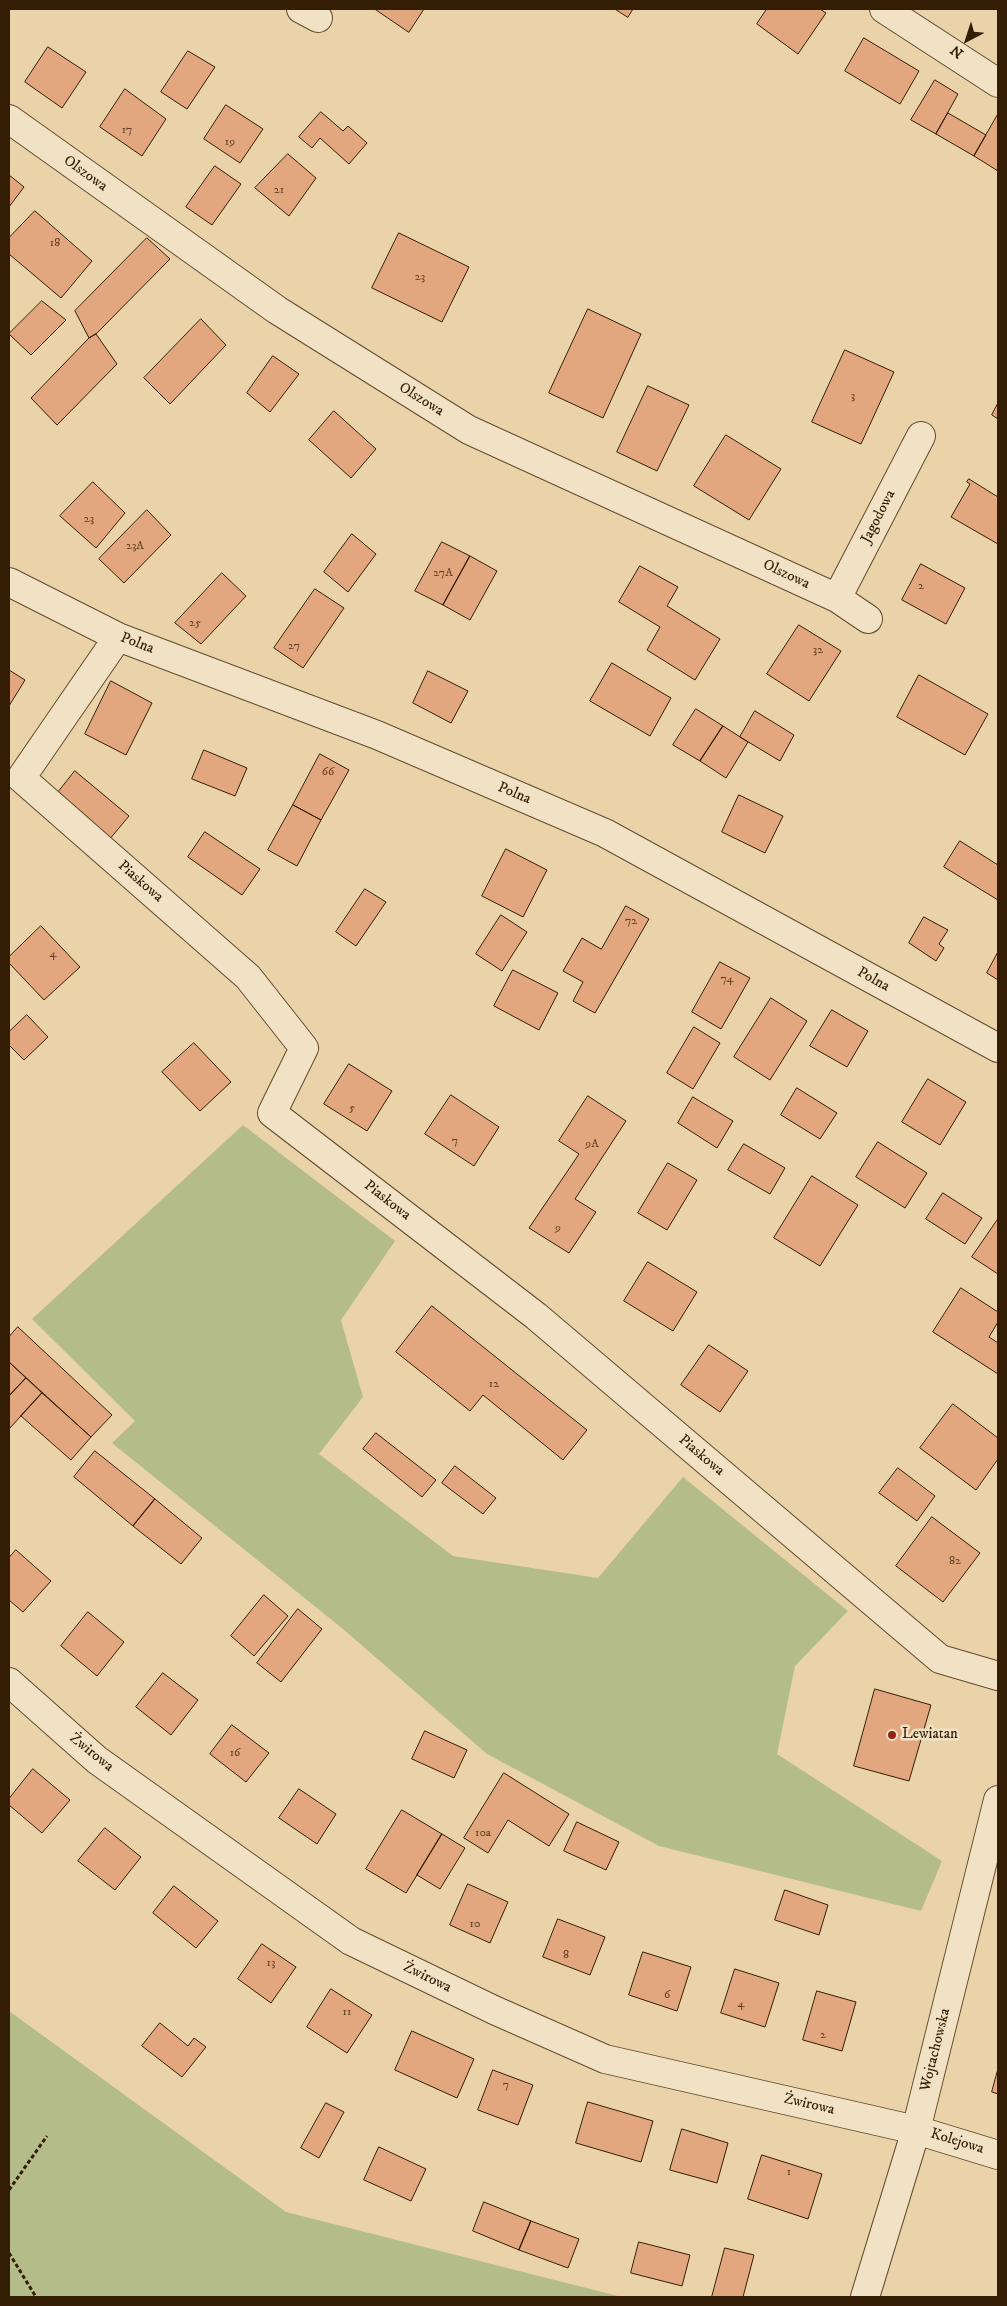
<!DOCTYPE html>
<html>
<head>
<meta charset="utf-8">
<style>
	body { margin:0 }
	#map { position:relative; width:1007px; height:2306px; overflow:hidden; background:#ead3a8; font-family:"IM FELL DW Pica",serif }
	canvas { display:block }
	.frame { position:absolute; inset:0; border:10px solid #341d05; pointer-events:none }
	.north { position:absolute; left:942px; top:15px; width:50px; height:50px; -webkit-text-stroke:4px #f1e2c6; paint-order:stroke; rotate:220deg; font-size:14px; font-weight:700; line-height:20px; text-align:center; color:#341d05 }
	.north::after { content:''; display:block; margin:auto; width:18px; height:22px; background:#341d05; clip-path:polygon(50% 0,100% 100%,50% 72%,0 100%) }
</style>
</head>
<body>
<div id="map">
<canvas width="1007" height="2306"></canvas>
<div class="frame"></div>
<div class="north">N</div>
</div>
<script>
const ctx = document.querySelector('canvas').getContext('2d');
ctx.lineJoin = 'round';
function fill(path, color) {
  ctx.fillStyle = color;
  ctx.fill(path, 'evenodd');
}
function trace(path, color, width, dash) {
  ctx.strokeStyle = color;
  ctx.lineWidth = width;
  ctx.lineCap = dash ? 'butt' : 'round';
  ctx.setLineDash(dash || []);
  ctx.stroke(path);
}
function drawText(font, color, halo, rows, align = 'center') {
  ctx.font = font + ' "IM FELL DW Pica",serif';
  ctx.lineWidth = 5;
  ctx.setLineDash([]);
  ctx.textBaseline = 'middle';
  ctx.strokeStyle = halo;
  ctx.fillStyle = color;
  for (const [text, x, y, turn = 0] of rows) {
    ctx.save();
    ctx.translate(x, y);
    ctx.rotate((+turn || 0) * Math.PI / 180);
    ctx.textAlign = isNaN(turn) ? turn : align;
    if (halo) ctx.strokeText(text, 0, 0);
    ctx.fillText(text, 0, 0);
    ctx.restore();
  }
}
fill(new Path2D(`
	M 243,1125 L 395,1241 L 341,1320 L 363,1397 L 319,1454 L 453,1556 L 598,1578 L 683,1477 L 848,1611 L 795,1666 L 777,1754 L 942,1861 L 921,1911 L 659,1846 L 487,1754 L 343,1629 L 112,1443 L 135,1421 L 32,1319 Z
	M 9,2011 L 286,2212 L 622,2297 L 9,2297 Z`), '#b4bd8a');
const building = new Path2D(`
	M 375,9 L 424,9 L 409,32 Z
	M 615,9 L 633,9 L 628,17 Z
	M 767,9 L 820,9 L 826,13 L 798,54 L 757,24 Z
	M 864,38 L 919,71 L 900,104 L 845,71 Z
	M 48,47 L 86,72 L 62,108 L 25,82 Z
	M 188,51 L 215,67 L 187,109 L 161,92 Z
	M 935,80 L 958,94 L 936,134 L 911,120 Z
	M 125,89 L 166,119 L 142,156 L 100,127 Z
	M 226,105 L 263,129 L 240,163 L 204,139 Z
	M 321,112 L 343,131 L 348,126 L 367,143 L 349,164 L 320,138 L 312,148 L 299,137 Z
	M 948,113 L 986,135 L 974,156 L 936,134 Z
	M 998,114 L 998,171 L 974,156 Z
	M 288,154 L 316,178 L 289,216 L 255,188 Z
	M 215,166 L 241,184 L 212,225 L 186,207 Z
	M 9,175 L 24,187 L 9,207 Z
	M 35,211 L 92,261 L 61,298 L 9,254 L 9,238 Z
	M 399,233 L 469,267 L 442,322 L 372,288 Z
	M 147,238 L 170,259 L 96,334 L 89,338 L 75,311 Z
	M 42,301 L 66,320 L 31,355 L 9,334 Z
	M 588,309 L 641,334 L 603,418 L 549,393 Z
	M 201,319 L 226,345 L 170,404 L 144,378 Z
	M 96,334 L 117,364 L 57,425 L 31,398 L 89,338 Z
	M 845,350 L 894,372 L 861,444 L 812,422 Z
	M 273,356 L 299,374 L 270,412 L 247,393 Z
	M 648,386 L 689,405 L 657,471 L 617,452 Z
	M 998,403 L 998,419 L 992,415 Z
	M 334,411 L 376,449 L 351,478 L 309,440 Z
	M 726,435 L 781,469 L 749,520 L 694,486 Z
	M 969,479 L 998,497 L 998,544 L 951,517 L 970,484 L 967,482 Z
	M 93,482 L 125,513 L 96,548 L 60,516 Z
	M 147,510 L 171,535 L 124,583 L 99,559 Z
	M 352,534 L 376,554 L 348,592 L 324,572 Z
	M 442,542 L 470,556 L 443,605 L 415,591 Z
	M 470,556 L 497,571 L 470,620 L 443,605 Z
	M 921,564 L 965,588 L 946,624 L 902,600 Z
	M 640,566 L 678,587 L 667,606 L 720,639 L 695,680 L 647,650 L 660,627 L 619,602 Z
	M 222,573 L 246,596 L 201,644 L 175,623 Z
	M 315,589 L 344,608 L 303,668 L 274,648 Z
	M 799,625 L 841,651 L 809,701 L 767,674 Z
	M 612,663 L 671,698 L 650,736 L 590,701 Z
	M 9,670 L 25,680 L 9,706 Z
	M 428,671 L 468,691 L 451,723 L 413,703 Z
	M 919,675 L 988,714 L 965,755 L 897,717 Z
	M 111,681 L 152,703 L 126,755 L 85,734 Z
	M 696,709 L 723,726 L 700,761 L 673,745 Z
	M 755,711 L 794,735 L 780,761 L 740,737 Z
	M 723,726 L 748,742 L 726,778 L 700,761 Z
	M 204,750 L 247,768 L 235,796 L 192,779 Z
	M 320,754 L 349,770 L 321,820 L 293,805 Z
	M 75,771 L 129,816 L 109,840 L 56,795 Z
	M 739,795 L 783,816 L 765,853 L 722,832 Z
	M 293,805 L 321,820 L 297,866 L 268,850 Z
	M 205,832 L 260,869 L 242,895 L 188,857 Z
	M 960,841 L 998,865 L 998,900 L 944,867 Z
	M 506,849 L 547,870 L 523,917 L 482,896 Z
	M 365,889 L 386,902 L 356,946 L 336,932 Z
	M 626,906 L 649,919 L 595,1013 L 573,1001 L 583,982 L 563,971 L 582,938 L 601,949 Z
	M 501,915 L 527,932 L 502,971 L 476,954 Z
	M 924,917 L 948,930 L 939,944 L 944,948 L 936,961 L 909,943 Z
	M 41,926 L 80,967 L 44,1000 L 9,963 L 9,957 Z
	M 998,952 L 998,980 L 987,973 Z
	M 720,962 L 750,978 L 721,1029 L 692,1012 Z
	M 513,970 L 558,993 L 539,1030 L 494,1006 Z
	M 771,998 L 807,1021 L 770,1080 L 734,1057 Z
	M 832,1010 L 868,1031 L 847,1067 L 810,1046 Z
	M 27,1015 L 48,1037 L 24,1060 L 9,1045 L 9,1032 Z
	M 694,1027 L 720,1043 L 693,1089 L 667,1073 Z
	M 194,1043 L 231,1082 L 200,1111 L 162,1072 Z
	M 349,1064 L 392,1091 L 367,1131 L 324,1104 Z
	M 928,1079 L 966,1102 L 940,1145 L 902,1122 Z
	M 797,1088 L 837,1113 L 820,1139 L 781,1115 Z
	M 451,1095 L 499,1127 L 474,1166 L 425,1134 Z
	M 588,1096 L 626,1121 L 575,1199 L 596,1212 L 569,1253 L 529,1228 L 579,1154 L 559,1141 Z
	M 693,1097 L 733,1121 L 717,1148 L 678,1123 Z
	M 878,1142 L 927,1173 L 905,1208 L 856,1177 Z
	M 744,1144 L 785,1168 L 770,1194 L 728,1170 Z
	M 668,1163 L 697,1180 L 667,1230 L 638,1213 Z
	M 812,1176 L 858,1205 L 820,1266 L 774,1238 Z
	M 943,1193 L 982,1218 L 965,1244 L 926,1219 Z
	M 998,1219 L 998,1274 L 972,1257 Z
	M 648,1262 L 697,1292 L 673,1331 L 624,1301 Z
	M 961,1288 L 998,1312 L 998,1322 L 989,1337 L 998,1343 L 998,1374 L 933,1332 Z
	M 432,1306 L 587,1430 L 563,1460 L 483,1395 L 470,1411 L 396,1352 Z
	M 18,1327 L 112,1415 L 91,1437 L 9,1362 L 9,1337 Z
	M 709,1345 L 748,1371 L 720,1412 L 681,1385 Z
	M 9,1362 L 26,1378 L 9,1396 Z
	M 26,1378 L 42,1393 L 9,1429 L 9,1396 Z
	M 42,1393 L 91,1437 L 71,1460 L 21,1416 Z
	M 953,1404 L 998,1438 L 998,1459 L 976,1490 L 920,1448 Z
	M 376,1433 L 436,1480 L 422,1497 L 363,1449 Z
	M 95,1451 L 155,1499 L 133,1526 L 74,1477 Z
	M 455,1466 L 496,1498 L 483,1514 L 442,1483 Z
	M 898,1468 L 935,1496 L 917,1521 L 879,1493 Z
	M 155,1499 L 202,1538 L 181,1564 L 133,1526 Z
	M 932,1517 L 980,1553 L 943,1602 L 896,1566 Z
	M 16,1550 L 51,1581 L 23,1612 L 9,1600 L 9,1558 Z
	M 264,1595 L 288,1616 L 254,1656 L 231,1636 Z
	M 298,1609 L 322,1629 L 281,1682 L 257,1663 Z
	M 88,1612 L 124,1642 L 97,1676 L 61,1646 Z
	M 163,1673 L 198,1700 L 171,1735 L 136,1707 Z
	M 875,1689 L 931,1705 L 909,1781 L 854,1766 Z
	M 232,1725 L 269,1753 L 246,1782 L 210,1754 Z
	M 425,1731 L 467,1750 L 454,1778 L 412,1759 Z
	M 33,1769 L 70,1800 L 42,1833 L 9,1805 L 9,1799 Z
	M 504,1773 L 569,1814 L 549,1846 L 508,1820 L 488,1853 L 464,1838 Z
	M 299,1789 L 336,1814 L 317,1844 L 279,1818 Z
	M 402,1810 L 442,1834 L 406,1893 L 366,1869 Z
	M 577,1822 L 619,1842 L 606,1870 L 564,1851 Z
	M 105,1828 L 141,1857 L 115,1890 L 78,1861 Z
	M 442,1834 L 465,1848 L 440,1889 L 417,1875 Z
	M 468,1884 L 508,1902 L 490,1943 L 450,1925 Z
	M 174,1886 L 218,1921 L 196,1948 L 153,1913 Z
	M 785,1890 L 828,1905 L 819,1935 L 775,1920 Z
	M 558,1919 L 605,1937 L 590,1975 L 543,1957 Z
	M 262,1944 L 296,1967 L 271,2003 L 238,1979 Z
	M 643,1952 L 691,1967 L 677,2011 L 629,1995 Z
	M 735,1969 L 779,1983 L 765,2027 L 721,2013 Z
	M 331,1989 L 372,2015 L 347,2053 L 307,2027 Z
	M 817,1991 L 856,2002 L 842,2051 L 803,2040 Z
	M 160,2023 L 188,2046 L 194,2038 L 206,2047 L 182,2077 L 142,2046 Z
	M 412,2031 L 474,2059 L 457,2098 L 395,2070 Z
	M 998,2069 L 998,2094 L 992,2092 Z
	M 493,2070 L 533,2085 L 518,2125 L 478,2110 Z
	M 588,2102 L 653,2121 L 641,2162 L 576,2143 Z
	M 326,2103 L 344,2112 L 319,2158 L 301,2148 Z
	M 682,2129 L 728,2143 L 717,2183 L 670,2170 Z
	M 379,2147 L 426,2169 L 411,2201 L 364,2180 Z
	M 762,2155 L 822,2174 L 808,2219 L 748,2199 Z
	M 484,2202 L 531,2221 L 519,2250 L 473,2231 Z
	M 531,2221 L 579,2239 L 568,2268 L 519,2250 Z
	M 639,2242 L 690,2255 L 682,2286 L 631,2273 Z
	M 725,2248 L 754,2255 L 743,2297 L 712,2297 Z`);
fill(building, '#e2a77e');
trace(building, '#341d05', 1);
const street = new Path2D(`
	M 301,9 L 318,18
	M 884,9 L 998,83
	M 9,119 L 277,310 L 469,430 L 837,598 L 868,619
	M 9,582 L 118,637 L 377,735 L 605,833 L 998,1048
	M 837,598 L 921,436
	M 118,637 L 21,778 L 248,977 L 304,1048 L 272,1113 L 536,1316 L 940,1659 L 998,1676
	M 9,1682 L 97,1760 L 351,1941 L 494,2010 L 605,2059 L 916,2130 L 998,2155
	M 865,2297 L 916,2130 L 998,1800`);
trace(street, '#624a2e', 30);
trace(new Path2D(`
	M 9,2190 L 47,2136
	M 9,2253 L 36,2297`), '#341d05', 3, [4, 2.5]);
trace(street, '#f1e2c6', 28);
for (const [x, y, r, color] of [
	[892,1735,5,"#8f2418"]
]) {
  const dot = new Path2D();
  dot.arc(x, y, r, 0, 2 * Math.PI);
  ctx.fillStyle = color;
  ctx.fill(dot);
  trace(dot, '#f1e2c6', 2);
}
drawText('12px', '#604023', null, [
	["17",127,131],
	["19",230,143],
	["21",279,191],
	["18",55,244],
	["23",420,278],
	["3",853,397],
	["23",89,520],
	["23A",135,547],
	["27A",443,574],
	["2",921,587],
	["25",195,624],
	["27",294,647],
	["32",818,651],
	["66",328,773],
	["72",631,922],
	["4",53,955],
	["74",727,980],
	["5",352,1109],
	["7",455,1142],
	["9A",592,1145],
	["9",558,1229],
	["12",494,1385],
	["82",955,1562],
	["16",235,1754],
	["10a",483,1834],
	["10",475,1925],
	["8",566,1956],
	["13",271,1964],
	["6",667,1996],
	["4",741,2005],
	["11",347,2013],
	["2",823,2036],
	["7",506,2086],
	["1",789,2173]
]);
drawText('15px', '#341d05', '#f1e2c6', [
	["Olszowa",85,174,36],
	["Olszowa",421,400,32],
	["Jagodowa",879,517,-63],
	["Olszowa",786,575,25],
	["Polna",137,644,21],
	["Polna",514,794,23],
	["Piaskowa",140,882,41],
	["Polna",873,980,29],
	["Piaskowa",387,1201,38],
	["Piaskowa",701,1456,40],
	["Żwirowa",91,1753,39],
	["Żwirowa",427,1978,26],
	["Wojtachowska",936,2050,-76],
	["Żwirowa",809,2105,13],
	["Kolejowa",957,2142,17]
]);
drawText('15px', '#341d05', '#f1e2c6', [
	["Lewiatan",902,1735]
], 'left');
</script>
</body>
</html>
